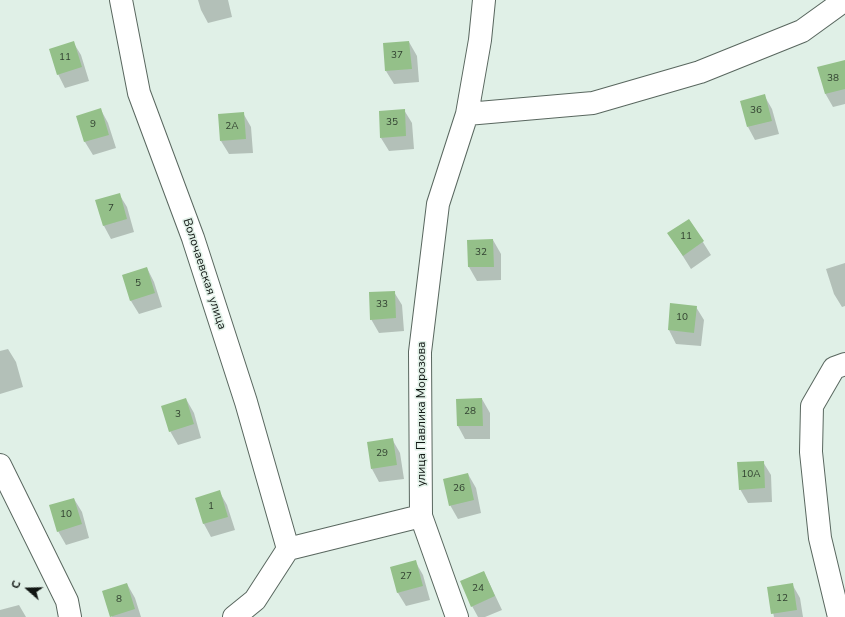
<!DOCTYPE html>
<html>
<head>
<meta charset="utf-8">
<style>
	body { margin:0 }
	#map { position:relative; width:845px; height:617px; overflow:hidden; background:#e0f0e7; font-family:"Nunito Sans",sans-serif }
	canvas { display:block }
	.north { position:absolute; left:8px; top:569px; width:40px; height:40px; -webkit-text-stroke:3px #e0f0e7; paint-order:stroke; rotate:290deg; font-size:11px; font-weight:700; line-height:16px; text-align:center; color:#101512 }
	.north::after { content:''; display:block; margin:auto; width:14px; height:18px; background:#101512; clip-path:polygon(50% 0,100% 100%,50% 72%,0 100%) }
</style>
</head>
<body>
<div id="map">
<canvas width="845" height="617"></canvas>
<div class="north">С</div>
</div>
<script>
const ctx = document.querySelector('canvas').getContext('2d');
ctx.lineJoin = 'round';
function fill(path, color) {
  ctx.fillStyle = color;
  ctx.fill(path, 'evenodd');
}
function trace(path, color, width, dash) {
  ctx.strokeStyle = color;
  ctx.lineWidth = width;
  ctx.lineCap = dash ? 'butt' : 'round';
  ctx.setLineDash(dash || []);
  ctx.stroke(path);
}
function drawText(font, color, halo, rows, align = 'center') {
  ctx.font = font + ' "Nunito Sans",sans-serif';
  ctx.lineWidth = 3;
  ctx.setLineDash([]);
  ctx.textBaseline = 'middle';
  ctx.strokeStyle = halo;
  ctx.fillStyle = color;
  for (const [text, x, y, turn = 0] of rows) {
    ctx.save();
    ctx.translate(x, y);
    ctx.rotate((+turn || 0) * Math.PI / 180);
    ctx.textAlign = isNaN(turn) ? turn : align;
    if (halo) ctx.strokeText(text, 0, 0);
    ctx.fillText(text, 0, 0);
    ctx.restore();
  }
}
fill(new Path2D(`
	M 198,0 L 228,0 L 232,17 L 208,23 L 201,10 Z
	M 73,42 L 81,55 L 89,81 L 65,88 L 58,74 Z
	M 409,42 L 417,56 L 419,82 L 394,84 L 386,71 Z
	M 845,66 L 845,104 L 833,107 L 825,93 Z
	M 764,95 L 772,109 L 779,134 L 755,140 L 748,127 Z
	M 101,110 L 108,123 L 116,148 L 93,155 L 85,142 L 77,117 Z
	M 404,110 L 412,123 L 414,149 L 389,151 L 381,138 Z
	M 243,113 L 251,127 L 253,153 L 229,154 L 221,141 Z
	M 119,194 L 127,207 L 134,232 L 111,239 L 104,226 L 96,201 Z
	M 689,220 L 711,255 L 691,269 L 669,234 Z
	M 493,240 L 501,254 L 501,280 L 477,281 L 469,267 Z
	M 845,263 L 845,306 L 842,307 L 834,294 L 826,269 Z
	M 147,268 L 154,282 L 162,307 L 139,314 L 131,301 L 123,275 Z
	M 394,292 L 402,305 L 404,331 L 379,333 L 371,319 Z
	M 671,304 L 696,307 L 704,320 L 701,346 L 676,344 L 669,330 Z
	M 8,349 L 16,362 L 23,387 L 0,394 L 0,351 Z
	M 186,399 L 194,413 L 201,438 L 178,445 L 170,431 Z
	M 482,399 L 490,413 L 490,439 L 465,439 L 458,426 Z
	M 392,439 L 400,453 L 404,479 L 379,482 L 372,469 Z
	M 763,462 L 771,475 L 772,502 L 748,503 L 740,489 Z
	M 468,474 L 476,488 L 481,513 L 458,519 L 450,505 Z
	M 219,491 L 227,505 L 235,530 L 211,537 L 204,524 L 196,499 Z
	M 74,499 L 82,512 L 89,538 L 66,545 L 58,531 Z
	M 415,561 L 423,575 L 430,600 L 406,606 L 398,593 L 392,567 Z
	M 484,572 L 502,610 L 485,617 L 478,617 L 472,606 Z
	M 127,584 L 135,598 L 141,617 L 112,617 L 103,591 Z
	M 792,584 L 800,598 L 803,617 L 774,617 L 768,588 Z
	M 19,605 L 26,617 L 0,617 L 0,610 Z`), '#0003');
fill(new Path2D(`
	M 74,41 L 82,67 L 57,75 L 49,49 Z
	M 409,41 L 412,69 L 385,71 L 383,43 Z
	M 845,60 L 845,89 L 825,94 L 817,67 Z
	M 765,94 L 772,121 L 747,127 L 740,101 Z
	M 101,108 L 109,135 L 84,142 L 76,116 Z
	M 405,109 L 406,136 L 380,138 L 379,111 Z
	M 244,112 L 246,139 L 220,141 L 218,114 Z
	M 120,193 L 127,219 L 103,226 L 95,200 Z
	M 689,219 L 704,241 L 683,256 L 667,233 Z
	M 493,239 L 494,267 L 468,267 L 467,240 Z
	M 147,267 L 155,293 L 130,301 L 122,275 Z
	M 395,291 L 396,318 L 370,320 L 369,292 Z
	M 670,303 L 697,306 L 694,333 L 668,330 Z
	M 186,398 L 194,424 L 169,432 L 161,406 Z
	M 482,398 L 483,426 L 457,426 L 456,399 Z
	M 393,438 L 397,465 L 371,469 L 367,442 Z
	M 764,461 L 765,488 L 739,490 L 737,462 Z
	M 468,473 L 474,500 L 449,506 L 443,479 Z
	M 220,490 L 228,517 L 203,524 L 195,498 Z
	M 74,498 L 82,524 L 57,532 L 49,505 Z
	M 416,560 L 423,586 L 397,593 L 390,567 Z
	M 484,571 L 495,596 L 471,607 L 460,581 Z
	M 127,583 L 135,609 L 110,617 L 102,591 Z
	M 793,583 L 797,610 L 771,614 L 767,587 Z`), '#94c089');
const street = new Path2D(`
	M 121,0 L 139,93 L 193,238 L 246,402 L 288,549
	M 467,114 L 593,103 L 700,72 L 802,31 L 845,0
	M 0,465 L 67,601 L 70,617
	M 234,617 L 255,600 L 288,549 L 421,516
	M 457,617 L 421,516 L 420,352 L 438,204 L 467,114 L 480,40 L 484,0
	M 839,617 L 820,538 L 811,452 L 812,406 L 834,368 L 845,364`);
trace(street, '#59675f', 24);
trace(street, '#fff', 22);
drawText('10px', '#314030', null, [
	["37",397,56],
	["11",65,58],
	["38",833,79],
	["36",756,111],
	["35",392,123],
	["9",93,125],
	["2А",232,127],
	["7",111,209],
	["11",686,237],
	["32",481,253],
	["5",138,284],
	["33",382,305],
	["10",682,318],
	["28",470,412],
	["3",178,415],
	["29",382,454],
	["10А",751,475],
	["26",459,489],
	["1",211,507],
	["10",66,515],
	["27",406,577],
	["24",478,589],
	["12",782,599],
	["8",119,600]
]);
drawText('12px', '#101512', '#e0f0e7', [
	["Волочаевская улица",204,274,72],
	["улица Павлика Морозова",422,414,-90]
]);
</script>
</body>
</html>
